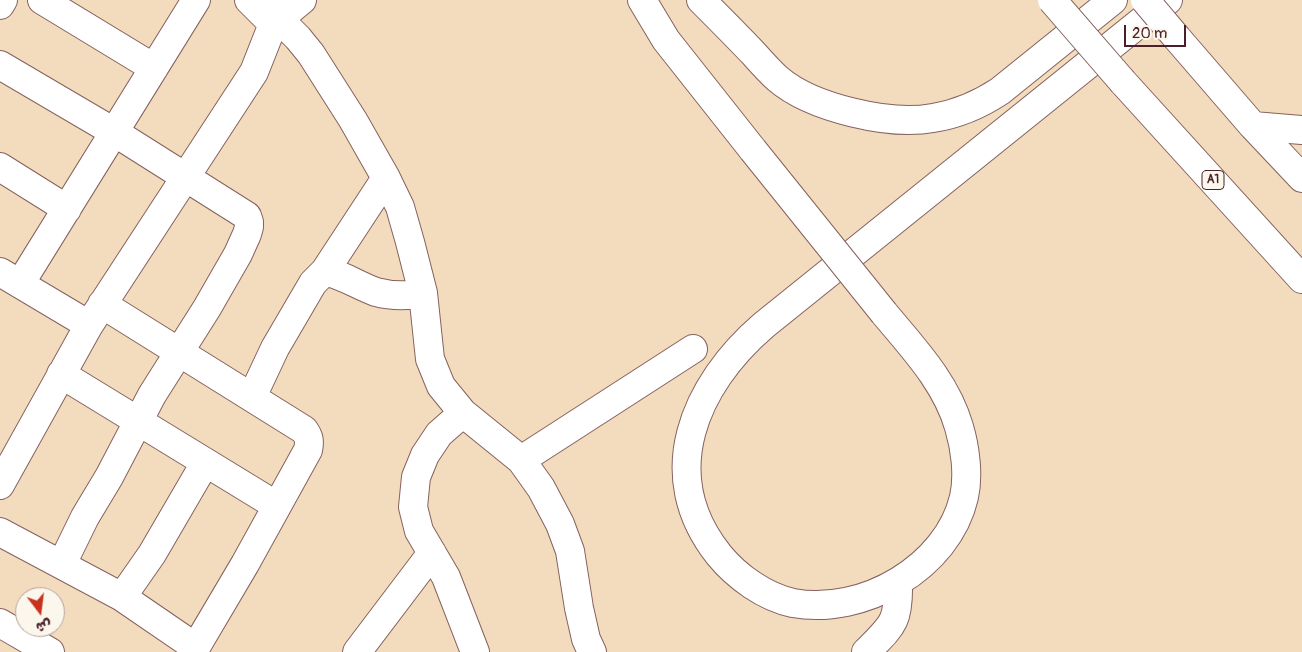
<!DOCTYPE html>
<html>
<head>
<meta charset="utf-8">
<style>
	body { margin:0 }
	#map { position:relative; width:1302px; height:652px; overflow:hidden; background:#f3dcbe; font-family:Pangolin,"Playpen Sans Arabic",sans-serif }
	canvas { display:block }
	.north { position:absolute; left:15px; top:587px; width:50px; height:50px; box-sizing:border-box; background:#fbf7ec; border:1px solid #b4a19f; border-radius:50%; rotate:165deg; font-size:14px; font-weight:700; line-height:20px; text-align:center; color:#4a1f2b }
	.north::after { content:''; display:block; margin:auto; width:18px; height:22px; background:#c8321e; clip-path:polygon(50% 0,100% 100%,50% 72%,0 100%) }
	.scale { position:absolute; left:1124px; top:25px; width:62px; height:22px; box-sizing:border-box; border:2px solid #4a1f2b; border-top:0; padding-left:6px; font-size:15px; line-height:18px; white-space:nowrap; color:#4a1f2b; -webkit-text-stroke:4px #fbf7ec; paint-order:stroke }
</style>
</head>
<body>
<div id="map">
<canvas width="1302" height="652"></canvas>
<div class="north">ش</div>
<div class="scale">20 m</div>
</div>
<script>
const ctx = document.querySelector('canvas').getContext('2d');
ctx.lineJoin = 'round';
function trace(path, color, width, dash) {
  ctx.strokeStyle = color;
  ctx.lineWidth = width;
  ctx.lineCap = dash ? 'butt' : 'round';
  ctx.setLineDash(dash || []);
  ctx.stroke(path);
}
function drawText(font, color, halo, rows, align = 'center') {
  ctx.font = font + ' Pangolin,sans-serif';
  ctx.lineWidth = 5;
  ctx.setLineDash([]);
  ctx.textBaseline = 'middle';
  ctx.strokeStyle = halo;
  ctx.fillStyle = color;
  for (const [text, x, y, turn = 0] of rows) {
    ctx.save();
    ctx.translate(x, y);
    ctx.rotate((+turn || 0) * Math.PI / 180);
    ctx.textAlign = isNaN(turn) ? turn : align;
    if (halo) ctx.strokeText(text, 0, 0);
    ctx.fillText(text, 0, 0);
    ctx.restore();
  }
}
const minor = new Path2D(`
	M 42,0 L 154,68
	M 249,0 L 273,24 L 289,29 L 298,38 L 311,54 L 353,120 L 386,178 L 400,207 L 410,242 L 423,293 L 430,359 L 441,386 L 463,413 L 521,460 L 541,488 L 560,524 L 570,551 L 579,608 L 586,639 L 592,652
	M 0,5 L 3,0
	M 273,24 L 302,0
	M 0,65 L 114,132 L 247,216 L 249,222 L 249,227 L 247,234 L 238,254 L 207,308 L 152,395 L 109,477 L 85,517 L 62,564
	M 0,167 L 67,209
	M 325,271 L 386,178
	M 0,272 L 89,325 L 0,485
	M 20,284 L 196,0
	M 102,304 L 304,430 C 309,437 310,441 308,450 L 245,564 L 193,652
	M 89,325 L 254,72 L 273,24 L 279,0
	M 61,374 L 277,506
	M 252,397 L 275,348 L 313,283 L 325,271 C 343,275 359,286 376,292 C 391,296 408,296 423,293
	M 463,413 L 439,434 L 425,455 L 416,477 L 413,507 L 419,531 L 446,577 L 475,652
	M 521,460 L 693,349
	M 0,532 L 122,597 L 195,647
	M 122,597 L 152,554 L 205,463
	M 0,623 L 50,652
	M 357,652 L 432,553
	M 866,652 C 893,625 899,622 898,582`);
const highway = new Path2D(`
	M 642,0 L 666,40 L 753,150
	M 701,0 C 719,18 737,36 754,54 C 762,63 770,72 778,79 C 812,108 890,126 933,118 C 958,114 979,105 1000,91 L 1113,0
	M 1177,38 L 1253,126 L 1302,178
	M 1123,82 L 1302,279
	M 1253,126 L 1302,130
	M 884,313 C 913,348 946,382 959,427 C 965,447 969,475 964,497 C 948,567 863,616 793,603 C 765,597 737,577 719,555 C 655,475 694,385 764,325 L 1168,0`);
trace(minor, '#85615e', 30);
trace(highway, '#85615e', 30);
trace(minor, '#fff', 28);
trace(highway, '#fff', 28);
const highwayBridge = new Path2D(`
	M 1052,0 L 1123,82
	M 1145,0 L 1177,38
	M 753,150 L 884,313`);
trace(highwayBridge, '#85615e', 30, []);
trace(highwayBridge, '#fff', 28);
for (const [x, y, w] of [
	[1213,180,22]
]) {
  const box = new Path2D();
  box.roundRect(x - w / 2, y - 9.5, w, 19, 4);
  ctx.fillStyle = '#fbf7ec';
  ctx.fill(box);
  trace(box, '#4a1f2b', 1);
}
drawText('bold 12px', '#4a1f2b', null, [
	["A1",1213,180]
]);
</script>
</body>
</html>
